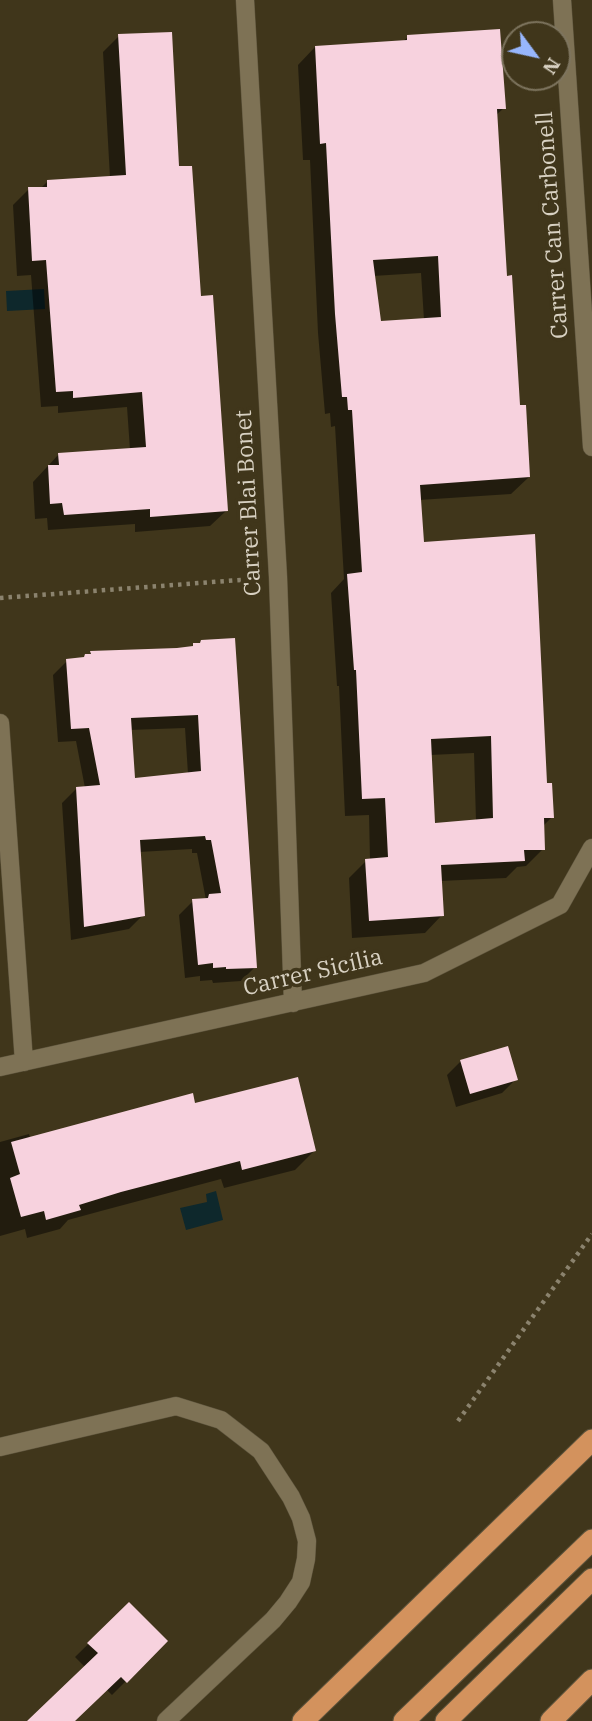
<!DOCTYPE html>
<html>
<head>
<meta charset="utf-8">
<style>
	body { margin:0 }
	#map { position:relative; width:592px; height:1721px; overflow:hidden; background:#40361b; font-family:"IBM Plex Serif",serif }
	canvas { display:block }
	.north { position:absolute; left:501px; top:21px; width:70px; height:70px; box-sizing:border-box; background:#40361b; border:2px solid #7d745e; border-radius:50%; rotate:123deg; font-size:19px; font-weight:700; line-height:28px; text-align:center; color:#d8d1c2 }
	.north::after { content:''; display:block; margin:auto; width:24px; height:32px; background:#97b6fd; clip-path:polygon(50% 0,100% 100%,50% 72%,0 100%) }
</style>
</head>
<body>
<div id="map">
<canvas width="592" height="1721"></canvas>
<div class="north">N</div>
</div>
<script>
const ctx = document.querySelector('canvas').getContext('2d');
ctx.lineJoin = 'round';
function fill(path, color) {
  ctx.fillStyle = color;
  ctx.fill(path, 'evenodd');
}
function trace(path, color, width, dash) {
  ctx.strokeStyle = color;
  ctx.lineWidth = width;
  ctx.lineCap = dash ? 'butt' : 'round';
  ctx.setLineDash(dash || []);
  ctx.stroke(path);
}
function drawText(font, color, halo, rows, align = 'center') {
  ctx.font = font + ' "IBM Plex Serif",serif';
  ctx.lineWidth = 7;
  ctx.setLineDash([]);
  ctx.textBaseline = 'middle';
  ctx.strokeStyle = halo;
  ctx.fillStyle = color;
  for (const [text, x, y, turn = 0] of rows) {
    ctx.save();
    ctx.translate(x, y);
    ctx.rotate((+turn || 0) * Math.PI / 180);
    ctx.textAlign = isNaN(turn) ? turn : align;
    if (halo) ctx.strokeText(text, 0, 0);
    ctx.fillText(text, 0, 0);
    ctx.restore();
  }
}
fill(new Path2D(`
	M 44,289 L 45,309 L 7,311 L 6,291 Z
	M 216,1191 L 223,1220 L 186,1230 L 180,1208 L 207,1202 L 206,1194 Z`), '#0e282c');
fill(new Path2D(`
	M 119,36 L 177,168 L 199,298 L 226,511 L 210,526 L 135,532 L 135,524 L 48,530 L 47,518 L 35,519 L 33,482 L 59,454 L 130,450 L 127,407 L 58,413 L 58,406 L 41,407 L 31,275 L 17,276 L 13,205 L 29,189 L 40,189 L 48,181 L 110,178 L 103,52 Z
	M 408,37 L 504,108 L 495,116 L 505,278 L 519,407 L 529,477 L 511,494 L 419,500 L 423,544 L 545,785 L 552,817 L 543,826 L 543,849 L 526,866 L 517,867 L 506,878 L 440,881 L 442,915 L 425,933 L 352,938 L 349,878 L 366,861 L 370,860 L 369,815 L 345,816 L 339,686 L 337,686 L 331,593 L 344,579 L 335,426 L 331,427 L 330,413 L 325,414 L 318,333 L 310,160 L 303,160 L 298,65 L 315,47 L 402,42 ZM 421,273 L 424,320 L 380,323 L 373,276 ZM 474,753 L 476,821 L 433,825 L 430,755 Z
	M 194,645 L 255,967 L 241,981 L 213,983 L 212,980 L 200,981 L 200,976 L 185,978 L 179,915 L 193,901 L 206,900 L 197,853 L 192,853 L 192,849 L 139,852 L 143,915 L 129,929 L 71,940 L 62,803 L 76,789 L 85,788 L 76,741 L 58,742 L 53,675 L 67,661 L 83,659 L 91,653 L 191,648 ZM 185,728 L 188,774 L 133,780 L 130,730 Z
	M 461,1061 L 516,1079 L 502,1093 L 456,1107 L 447,1075 Z
	M 194,1105 L 314,1151 L 295,1170 L 224,1188 L 221,1179 L 101,1211 L 68,1220 L 60,1229 L 27,1238 L 25,1229 L 0,1236 L 0,1142 L 29,1134 L 30,1138 Z
	M 129,1604 L 166,1641 L 112,1695 L 106,1689 L 73,1721 L 30,1721 L 85,1667 L 75,1657 Z`), '#0007');
fill(new Path2D(`
	M 500,29 L 506,109 L 497,109 L 507,276 L 512,275 L 520,405 L 526,405 L 530,477 L 420,485 L 424,542 L 535,534 L 547,783 L 552,783 L 554,818 L 544,818 L 545,850 L 524,850 L 525,861 L 441,865 L 444,916 L 369,921 L 365,859 L 388,857 L 385,798 L 362,799 L 356,670 L 354,670 L 347,574 L 362,572 L 352,410 L 348,410 L 347,397 L 342,397 L 335,314 L 326,143 L 320,144 L 315,46 L 407,40 L 407,35 ZM 438,256 L 441,317 L 381,321 L 373,260 ZM 491,736 L 493,818 L 435,823 L 431,739 Z
	M 172,32 L 179,166 L 192,166 L 201,296 L 213,295 L 228,511 L 150,517 L 150,509 L 64,515 L 62,503 L 50,504 L 48,465 L 59,465 L 58,453 L 146,447 L 142,392 L 73,398 L 73,391 L 56,392 L 46,260 L 32,261 L 28,187 L 47,187 L 47,180 L 126,175 L 118,34 Z
	M 235,638 L 257,968 L 226,969 L 226,967 L 213,968 L 213,963 L 198,965 L 192,899 L 208,898 L 209,894 L 221,893 L 211,840 L 206,840 L 205,836 L 140,840 L 145,916 L 84,927 L 76,787 L 100,785 L 89,728 L 71,729 L 66,659 L 84,657 L 85,654 L 91,654 L 90,651 L 177,648 L 193,646 L 193,643 L 200,643 L 201,640 ZM 198,715 L 201,771 L 135,778 L 131,718 Z
	M 508,1046 L 518,1080 L 470,1094 L 460,1060 Z
	M 298,1077 L 316,1151 L 242,1170 L 240,1161 L 121,1192 L 79,1205 L 81,1210 L 46,1220 L 44,1211 L 21,1217 L 10,1178 L 20,1174 L 11,1142 L 193,1093 L 195,1103 Z
	M 129,1602 L 168,1641 L 127,1683 L 121,1677 L 75,1721 L 27,1721 L 98,1653 L 87,1643 Z`), '#f7d2de');
const street = new Path2D(`
	M 245,0 L 278,577 L 293,1003
	M 562,0 L 592,447
	M 0,723 L 24,1062
	M 0,1067 L 424,973 L 560,905 L 592,848
	M 0,1447 L 176,1406 L 221,1420 L 261,1451 L 291,1497 L 301,1518 L 307,1541 L 306,1559 L 301,1582 L 288,1602 L 273,1620 L 166,1721`);
const highway = new Path2D(`
	M 303,1721 L 592,1440
	M 404,1721 L 592,1540
	M 446,1721 L 592,1579
	M 551,1721 L 592,1680`);
trace(street, '#5c533c', 19);
trace(highway, '#5c533c', 23);
trace(new Path2D(`
	M 0,598 L 253,579
	M 458,1421 L 592,1234`), '#8b836e', 4.5, [3.5, 5]);
trace(street, '#7e7255', 18);
trace(highway, '#d3925d', 21);
drawText('23px', '#d8d1c2', '#40361b', [
	["Carrer Can Carbonell",553,225,-94],
	["Carrer Blai Bonet",249,503,-93],
	["Carrer Sicília",313,973,-13]
]);
</script>
</body>
</html>
